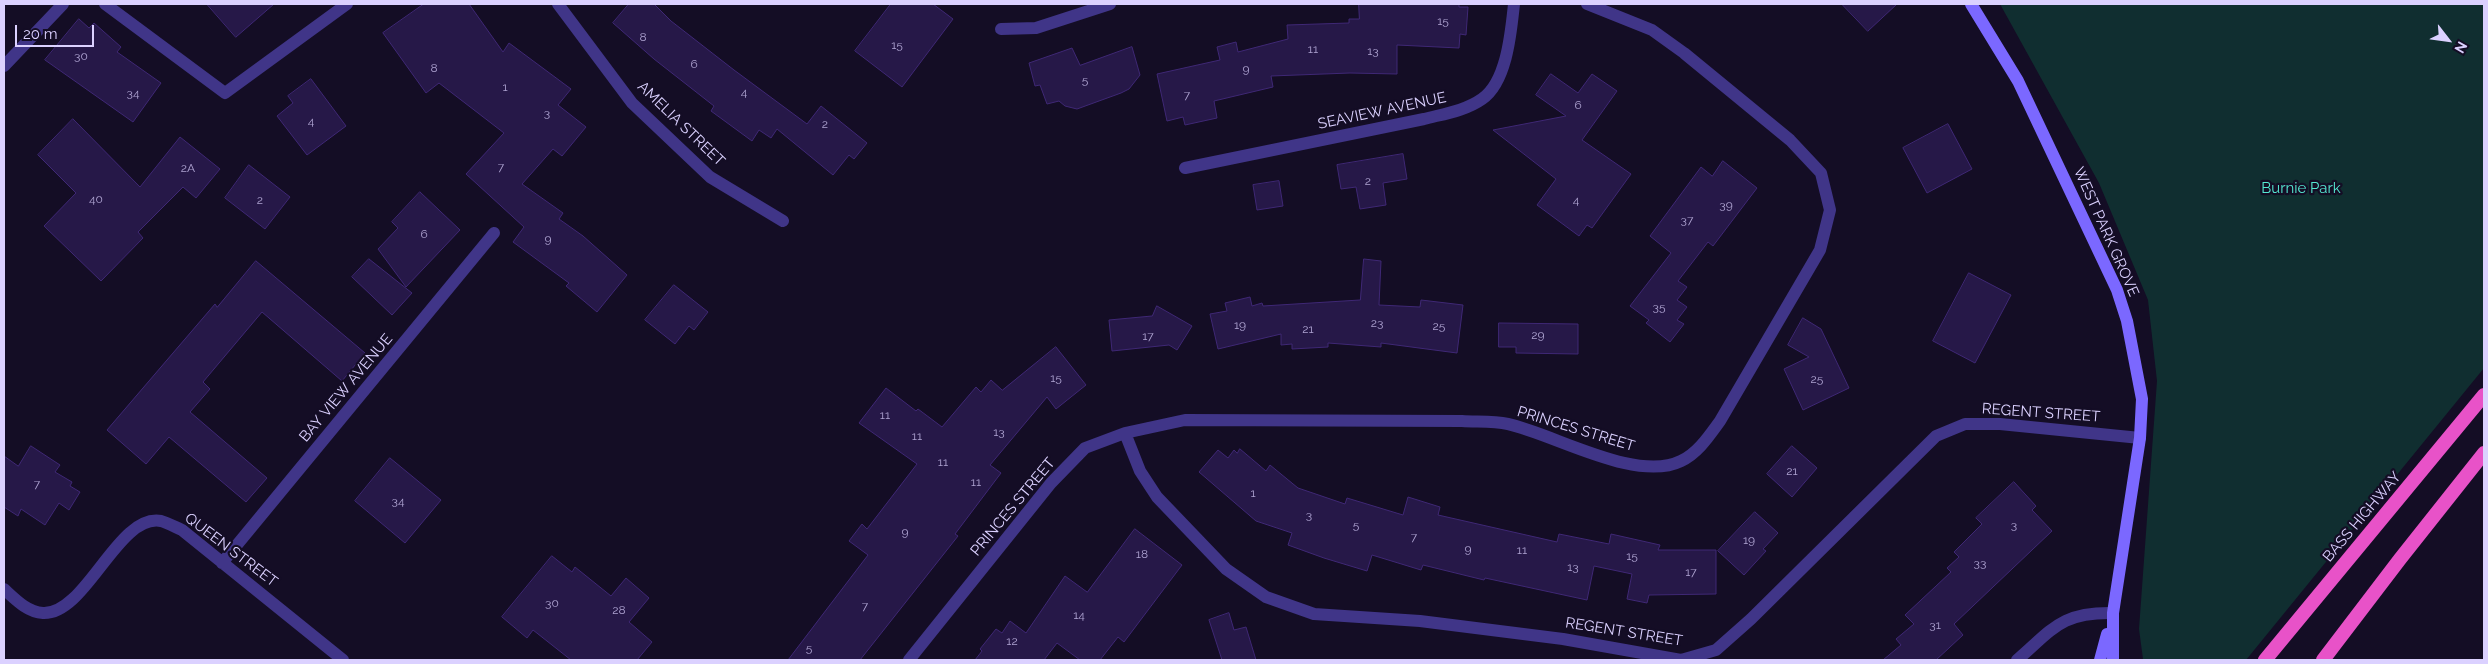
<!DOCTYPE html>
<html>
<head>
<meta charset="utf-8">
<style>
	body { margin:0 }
	#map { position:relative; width:2488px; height:664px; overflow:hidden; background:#140d25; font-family:Raleway,sans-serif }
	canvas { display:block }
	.frame { position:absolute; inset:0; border:5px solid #dbd1ff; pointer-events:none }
	.north { position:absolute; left:2423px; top:15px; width:50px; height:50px; -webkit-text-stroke:4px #140d25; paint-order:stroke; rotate:120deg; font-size:14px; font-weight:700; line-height:20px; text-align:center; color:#dbd1ff }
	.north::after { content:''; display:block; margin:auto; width:18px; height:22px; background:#dbd1ff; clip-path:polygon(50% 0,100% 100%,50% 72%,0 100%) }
	.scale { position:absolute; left:15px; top:25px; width:79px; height:22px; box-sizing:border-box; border:2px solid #dbd1ff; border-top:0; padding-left:6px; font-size:15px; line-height:18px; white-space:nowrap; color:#dbd1ff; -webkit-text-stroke:4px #140d25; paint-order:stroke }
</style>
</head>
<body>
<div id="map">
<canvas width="2488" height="664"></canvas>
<div class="frame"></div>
<div class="north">N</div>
<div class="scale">20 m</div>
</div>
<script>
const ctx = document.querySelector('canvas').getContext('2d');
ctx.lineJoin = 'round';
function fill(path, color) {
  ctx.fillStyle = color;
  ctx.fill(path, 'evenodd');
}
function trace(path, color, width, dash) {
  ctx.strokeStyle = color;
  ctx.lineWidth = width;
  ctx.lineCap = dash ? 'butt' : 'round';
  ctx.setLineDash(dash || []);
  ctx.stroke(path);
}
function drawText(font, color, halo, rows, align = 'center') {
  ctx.font = font + ' Raleway,sans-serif';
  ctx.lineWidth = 4.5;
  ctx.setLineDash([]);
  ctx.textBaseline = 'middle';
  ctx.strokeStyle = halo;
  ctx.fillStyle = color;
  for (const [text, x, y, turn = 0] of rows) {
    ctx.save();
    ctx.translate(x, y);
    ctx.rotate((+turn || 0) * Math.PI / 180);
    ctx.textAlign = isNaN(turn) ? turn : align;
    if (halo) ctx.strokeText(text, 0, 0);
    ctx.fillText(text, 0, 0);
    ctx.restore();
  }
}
fill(new Path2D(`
	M 2000,4 L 2484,4 L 2484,368 L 2246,660 L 2143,659 L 2139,629 L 2157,381 L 2148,300 L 2099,183 Z`), '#102e30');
const building = new Path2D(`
	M 207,4 L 274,4 L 236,37 Z
	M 424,4 L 469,4 L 503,52 L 509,43 L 571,89 L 558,105 L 586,127 L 562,156 L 553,149 L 522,184 L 563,213 L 559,219 L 583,236 L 627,275 L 597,312 L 566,286 L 569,283 L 513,242 L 524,227 L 466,174 L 504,133 L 439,83 L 426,93 L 383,33 Z
	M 629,4 L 654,4 L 671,21 L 734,70 L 807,124 L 821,106 L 867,143 L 854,159 L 849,155 L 833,175 L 777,129 L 771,138 L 759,130 L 752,141 L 711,111 L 714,106 L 654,59 L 613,23 Z
	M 891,4 L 933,4 L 953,19 L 902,87 L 855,51 Z
	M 1359,4 L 1459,4 L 1459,7 L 1468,7 L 1466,35 L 1460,34 L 1459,48 L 1397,45 L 1397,74 L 1350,73 L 1271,76 L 1273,87 L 1214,101 L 1217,118 L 1185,125 L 1183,117 L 1167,121 L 1157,74 L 1220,60 L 1217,47 L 1236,42 L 1238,52 L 1288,39 L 1287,25 L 1349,23 L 1349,19 L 1359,19 Z
	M 1842,4 L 1897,4 L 1868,31 Z
	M 79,19 L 89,28 L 94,23 L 121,47 L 117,52 L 161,83 L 133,122 L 45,60 Z
	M 1132,47 L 1140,75 L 1129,89 L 1121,93 L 1077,109 L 1065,106 L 1059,101 L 1047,104 L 1040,85 L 1035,86 L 1029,63 L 1072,48 L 1080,65 Z
	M 1551,74 L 1578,93 L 1592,74 L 1617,91 L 1582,140 L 1631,174 L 1592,228 L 1587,225 L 1579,236 L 1537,205 L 1556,179 L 1493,130 L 1566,116 L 1536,95 Z
	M 311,79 L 346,126 L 307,155 L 277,116 L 293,103 L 288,96 Z
	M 73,119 L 140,187 L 180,137 L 220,169 L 196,198 L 183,187 L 138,232 L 143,238 L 101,281 L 44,226 L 76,193 L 38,155 Z
	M 1948,124 L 1972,169 L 1927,193 L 1903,148 Z
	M 1403,154 L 1407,179 L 1383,183 L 1386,205 L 1360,209 L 1356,187 L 1341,189 L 1337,165 Z
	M 1723,161 L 1757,188 L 1713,246 L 1708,242 L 1678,281 L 1687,287 L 1677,300 L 1687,307 L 1677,320 L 1684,324 L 1670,342 L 1646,323 L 1649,320 L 1630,306 L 1671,253 L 1650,236 L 1701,167 L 1712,176 Z
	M 249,165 L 290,197 L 265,229 L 225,198 Z
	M 1279,181 L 1283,206 L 1257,210 L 1253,185 Z
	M 420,192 L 460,230 L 406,287 L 378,249 L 398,228 L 392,222 Z
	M 369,259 L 412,293 L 392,315 L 352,277 Z
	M 1364,259 L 1381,261 L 1379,305 L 1420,307 L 1421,300 L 1463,305 L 1457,353 L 1381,343 L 1381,347 L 1328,343 L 1328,347 L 1292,349 L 1292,344 L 1281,345 L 1281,334 L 1218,349 L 1210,314 L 1227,311 L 1225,303 L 1250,297 L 1252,306 L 1262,303 L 1263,306 L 1360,300 Z
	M 256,261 L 365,353 L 342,381 L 262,312 L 203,382 L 210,389 L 190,412 L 267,478 L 246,502 L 169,437 L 146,464 L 107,430 L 215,304 L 217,307 Z
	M 1969,273 L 2011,295 L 1975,363 L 1933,341 Z
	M 674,285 L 708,312 L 694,330 L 689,326 L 675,344 L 645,320 Z
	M 1157,306 L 1192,326 L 1177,350 L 1169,345 L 1112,351 L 1109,320 L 1152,316 Z
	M 1803,318 L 1821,329 L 1849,388 L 1803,410 L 1784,369 L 1809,357 L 1788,345 Z
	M 1499,323 L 1578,324 L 1578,354 L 1516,353 L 1516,347 L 1499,347 Z
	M 1056,347 L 1086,385 L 1056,409 L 1047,397 L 990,465 L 1001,473 L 955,534 L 958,536 L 860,660 L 788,660 L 868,555 L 849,541 L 862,524 L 867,529 L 917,464 L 859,423 L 886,388 L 916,411 L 918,409 L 942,427 L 976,387 L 981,392 L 991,380 L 1002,390 Z
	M 31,446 L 60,465 L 55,472 L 72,482 L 70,486 L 80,492 L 69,510 L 59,503 L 45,525 L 21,509 L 18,516 L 4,507 L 4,456 L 18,466 Z
	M 1792,446 L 1817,468 L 1792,497 L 1767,474 Z
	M 1240,449 L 1266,471 L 1270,465 L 1298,488 L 1345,504 L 1347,498 L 1403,515 L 1408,497 L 1440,507 L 1438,515 L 1557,542 L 1559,534 L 1609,544 L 1611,534 L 1660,545 L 1658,550 L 1716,550 L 1716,594 L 1649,595 L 1647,603 L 1627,599 L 1632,574 L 1594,566 L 1587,600 L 1485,578 L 1484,580 L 1423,565 L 1421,570 L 1372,555 L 1367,571 L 1324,558 L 1288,545 L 1292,533 L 1256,521 L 1199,472 L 1218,450 L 1228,458 L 1234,450 L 1237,453 Z
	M 390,458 L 441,500 L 405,543 L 355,501 Z
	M 2014,482 L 2036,506 L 2032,510 L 2052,531 L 1954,624 L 1963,635 L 1936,660 L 1883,660 L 1901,645 L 1896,639 L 1914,624 L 1905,615 L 1951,572 L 1947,568 L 1959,557 L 1954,552 L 1982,524 L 1976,518 Z
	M 1755,512 L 1778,533 L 1763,549 L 1766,551 L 1744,575 L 1718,551 Z
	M 1135,529 L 1182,565 L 1124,642 L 1118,637 L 1100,660 L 1080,660 L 1057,643 L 1044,660 L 975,660 L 982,651 L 980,649 L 996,629 L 1002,633 L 1010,621 L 1026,633 L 1065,576 L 1087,592 Z
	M 552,556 L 572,572 L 575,567 L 611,596 L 626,578 L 649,598 L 629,622 L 652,642 L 637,660 L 571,660 L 533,630 L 527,638 L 502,617 Z
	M 1229,613 L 1234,630 L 1246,627 L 1256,660 L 1222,660 L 1209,620 Z`);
fill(building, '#261848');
trace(building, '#3f2875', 1);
trace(new Path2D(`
	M 105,4 L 225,93 L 347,4
	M 558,4 L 632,103 L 710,177 L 783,221
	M 1001,29 L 1036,28 L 1110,4
	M 4,66 L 63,4
	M 1185,168 L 1424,119 C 1443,114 1465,111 1482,99 C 1507,82 1511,32 1514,4
	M 1125,433 L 1140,471 L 1157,497 L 1226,569 L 1266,597 L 1314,614 L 1420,621 L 1563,639 L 1681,660 L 1716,650 L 1751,619 L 1936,436 L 1965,424 L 2000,424 L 2140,438
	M 222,563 L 494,233
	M 4,589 C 15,599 27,612 43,613 C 86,615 118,513 161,521 C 168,523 175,527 182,530 L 343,660
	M 909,660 L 1051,483 L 1085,448 L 1125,433 L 1185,420 L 1462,421 C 1477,422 1493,421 1508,424 C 1554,434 1636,483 1681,461 C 1698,453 1709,436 1720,421 L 1820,250 L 1830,210 L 1821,173 L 1790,140 L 1684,53 L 1652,30 L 1587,4
	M 2017,660 C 2053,629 2061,612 2113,613`), '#403588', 12);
trace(new Path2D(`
	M 1971,4 L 2018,81 L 2117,290 L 2127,321 L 2142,399 L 2140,438 L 2113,613 L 2113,660
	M 2100,660 L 2107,634`), '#7b68ff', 12);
trace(new Path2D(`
	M 2265,660 L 2484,395
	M 2323,660 L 2400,559 L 2484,453`), '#e852c8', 14);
drawText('12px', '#aea3d1', null, [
	["15",1443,21],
	["8",643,37],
	["15",897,45],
	["11",1313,49],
	["13",1373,51],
	["30",81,56],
	["6",694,64],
	["8",434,68],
	["9",1246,69],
	["5",1085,80],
	["1",505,87],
	["4",744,92],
	["34",133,93],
	["7",1187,95],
	["6",1578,105],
	["3",547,113],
	["4",311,121],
	["2",825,124],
	["7",501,167],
	["2A",188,168],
	["2",1368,181],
	["40",96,199],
	["2",260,200],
	["4",1576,200],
	["39",1726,205],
	["37",1687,220],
	["6",424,234],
	["9",548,239],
	["35",1659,307],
	["23",1377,323],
	["19",1240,325],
	["25",1439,326],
	["21",1308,329],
	["29",1538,335],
	["17",1148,336],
	["15",1056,378],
	["25",1817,379],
	["11",885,415],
	["13",999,432],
	["11",917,436],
	["11",943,462],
	["21",1792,471],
	["11",976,482],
	["7",37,484],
	["1",1253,493],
	["34",398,501],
	["3",1309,515],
	["5",1356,525],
	["3",2014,525],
	["9",905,532],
	["7",1414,537],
	["19",1749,540],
	["9",1468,549],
	["11",1522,550],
	["18",1142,554],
	["15",1632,556],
	["33",1980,563],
	["13",1573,567],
	["17",1691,572],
	["30",552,603],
	["7",865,606],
	["28",619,610],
	["14",1079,615],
	["31",1935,625],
	["12",1012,641],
	["5",809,648]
]);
drawText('15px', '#dbd1ff', '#140d25', [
	["SEAVIEW AVENUE",1382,111,-12],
	["AMELIA STREET",681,124,44],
	["WEST PARK GROVE",2106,232,66],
	["BAY VIEW AVENUE",346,388,-50],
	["REGENT STREET",2041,413,4],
	["PRINCES STREET",1576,429,17],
	["PRINCES STREET",1013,507,-50],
	["BASS HIGHWAY",2362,517,-50],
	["QUEEN STREET",231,550,37],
	["REGENT STREET",1624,632,9]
]);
drawText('15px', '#55e7d1', '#140d25', [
	["Burnie Park",2301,188]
]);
</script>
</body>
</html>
